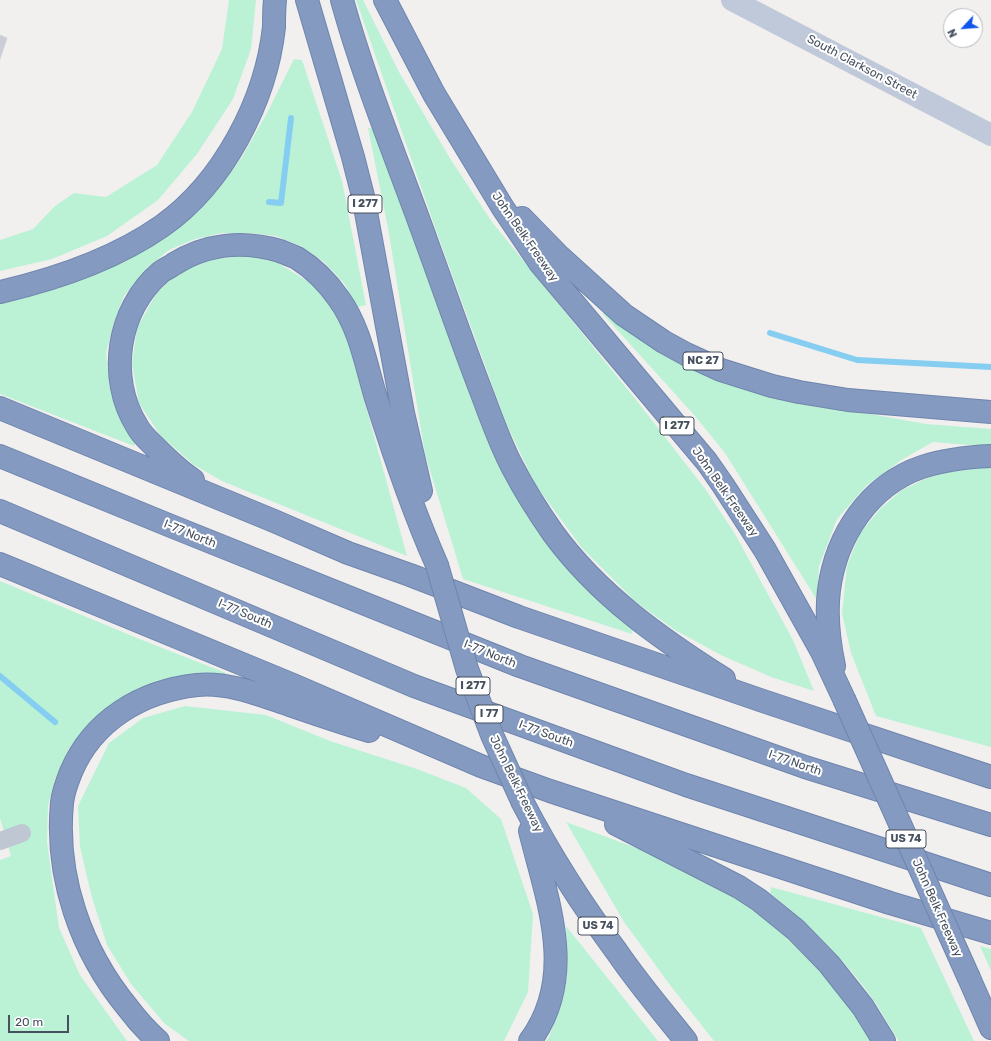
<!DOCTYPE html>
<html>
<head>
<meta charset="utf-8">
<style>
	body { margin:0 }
	#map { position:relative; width:991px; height:1041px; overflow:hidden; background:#f2efef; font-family:Rubik,sans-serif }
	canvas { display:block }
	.north { position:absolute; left:943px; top:8px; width:40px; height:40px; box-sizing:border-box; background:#fff; border:1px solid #b5b9bf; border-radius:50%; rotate:244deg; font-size:11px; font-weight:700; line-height:16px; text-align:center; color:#46505e }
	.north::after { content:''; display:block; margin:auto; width:14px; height:18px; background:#0e56ec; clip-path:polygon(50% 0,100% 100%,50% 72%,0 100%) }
	.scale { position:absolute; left:8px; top:1015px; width:61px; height:18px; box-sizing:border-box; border:2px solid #46505e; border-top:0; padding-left:5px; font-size:12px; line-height:14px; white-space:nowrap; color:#46505e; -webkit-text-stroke:3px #fff; paint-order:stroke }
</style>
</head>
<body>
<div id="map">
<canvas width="991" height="1041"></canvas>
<div class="north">N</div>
<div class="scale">20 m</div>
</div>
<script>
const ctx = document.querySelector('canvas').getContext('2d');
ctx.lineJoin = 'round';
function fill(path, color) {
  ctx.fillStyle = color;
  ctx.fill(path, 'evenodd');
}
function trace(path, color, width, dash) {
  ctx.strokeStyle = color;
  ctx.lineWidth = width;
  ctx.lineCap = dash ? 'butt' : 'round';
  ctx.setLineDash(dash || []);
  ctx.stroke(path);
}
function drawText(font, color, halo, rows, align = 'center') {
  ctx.font = font + ' Rubik,sans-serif';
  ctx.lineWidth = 4;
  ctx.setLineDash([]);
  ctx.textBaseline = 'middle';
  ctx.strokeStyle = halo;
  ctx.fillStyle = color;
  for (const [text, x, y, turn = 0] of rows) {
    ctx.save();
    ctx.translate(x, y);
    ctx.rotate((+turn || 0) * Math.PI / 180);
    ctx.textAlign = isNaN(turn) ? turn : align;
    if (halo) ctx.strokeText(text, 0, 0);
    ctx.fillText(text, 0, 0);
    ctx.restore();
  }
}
fill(new Path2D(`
	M 229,0 L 256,0 L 251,49 L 233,99 L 197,154 L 158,200 L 107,236 L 52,259 L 0,271 L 0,240 L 33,229 L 55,206 L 74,193 L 106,197 L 157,165 L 192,112 L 222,49 Z
	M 356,0 L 363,0 L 399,72 L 451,160 L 492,222 L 637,401 L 706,490 L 735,534 L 793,640 L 814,691 L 771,677 L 721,655 L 675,630 L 636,602 L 582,548 L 535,484 L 506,423 L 437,233 Z
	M 294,59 L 302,60 L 342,181 L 366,305 L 357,307 L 344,283 L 324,262 L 301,246 L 276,236 L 250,233 L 222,233 L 195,239 L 169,250 L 147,268 L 124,296 L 115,319 L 106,353 L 110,389 L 119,416 L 137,441 L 134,446 L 0,394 L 0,302 L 180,225 L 208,200 L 242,157 L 268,111 Z
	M 368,128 L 377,129 L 473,401 L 505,473 L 529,517 L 558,559 L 609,609 L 633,629 L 632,634 L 463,579 L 425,454 L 388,228 Z
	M 248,255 L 276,262 L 314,285 L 333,308 L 346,334 L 407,556 L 222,481 L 194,465 L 160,435 L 139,403 L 132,364 L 137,328 L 156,294 L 176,274 L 213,259 Z
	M 607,310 L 775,397 L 926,424 L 991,429 L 991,447 L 933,442 L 903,459 L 867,485 L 837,519 L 819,566 L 817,600 L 725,453 L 695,416 L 602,313 Z
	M 991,467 L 991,747 L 876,716 L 851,653 L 842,613 L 847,566 L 860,533 L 881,508 L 902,490 L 938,473 Z
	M 0,581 L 137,638 L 226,673 L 225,676 L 165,679 L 118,700 L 88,725 L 69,748 L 55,779 L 48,806 L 47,842 L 59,928 L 80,975 L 127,1041 L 0,1041 L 0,860 L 11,856 L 0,818 Z
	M 185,706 L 266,715 L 330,741 L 417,769 L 466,788 L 501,819 L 533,914 L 528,992 L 504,1041 L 189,1041 L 165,1024 L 131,984 L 107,945 L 91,894 L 80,847 L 78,806 L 109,743 L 143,718 Z
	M 566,822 L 666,859 L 746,902 L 804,949 L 849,1004 L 872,1041 L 714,1041 L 670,985 L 624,922 Z
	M 771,887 L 921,928 L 974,1041 L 899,1041 C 887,1023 877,1003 864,987 C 836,951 804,921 770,893 Z
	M 566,926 L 658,1041 L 546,1041 L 549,1037 L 560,1007 L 567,978 Z
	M 980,946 L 991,949 L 991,971 Z`), '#bbf2d6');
trace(new Path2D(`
	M 269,202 L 281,203 L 291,118
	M 770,333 L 857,360 L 991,367
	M 0,676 L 55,722`), '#85cef1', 6);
const building = new Path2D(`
	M 0,35 L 7,38 L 0,59 Z`);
fill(building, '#cacdd5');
trace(building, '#d2d4db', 1);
const motorway = new Path2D(`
	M 307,0 L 353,157 L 363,196 L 403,413 L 421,491
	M 342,0 C 365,83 398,162 427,243 C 445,292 462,342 481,391 C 491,417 500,444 513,468 C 525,491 539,513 553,533 C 598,595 661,639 724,679
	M 385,0 L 434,94 L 503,208 L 540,263 L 707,462 L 723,485 L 765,550 L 822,652 L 844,699
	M 522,218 L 560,257 L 624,315 L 664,342 L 686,354 L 721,370 L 772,386 L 799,392 L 848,400 L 991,412
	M 0,292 C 56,279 115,259 162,226 C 223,183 266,101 274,27 C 274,18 274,9 275,0
	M 0,408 L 274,521 L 348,553 L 410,575 L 519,617 L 763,701 L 991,777
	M 0,456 L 171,526 L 520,666 L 805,767 L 991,825
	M 193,480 C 178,470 166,458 154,446 C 148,440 141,434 137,426 C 107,378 117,309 161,272 C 165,269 170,267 174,264 C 206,244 243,240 280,251 C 285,253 291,255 297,258 C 313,268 328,283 339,299 C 360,328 366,365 376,398 C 394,455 413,511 437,565
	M 0,511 L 414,686 L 686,785 L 991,885
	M 0,564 L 293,685 L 481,766 L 550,791 L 890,903 L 991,933
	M 834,666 C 829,642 826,614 829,590 C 836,536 869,485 922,467 C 943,460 969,457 991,456
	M 523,803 C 550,855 582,905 617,952 C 638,983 663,1012 686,1041
	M 616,824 L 739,887 L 759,900 L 796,930 L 829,964 L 863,1007 L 884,1041
	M 530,831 C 547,900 578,976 530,1041
	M 969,978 L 991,1028
	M 158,1041 C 147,1031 137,1020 128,1008 C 81,951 55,877 62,803 C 63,792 67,782 71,772 C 93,720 142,691 197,685 C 229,682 260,695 290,705 C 316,714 343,723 369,731`);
trace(motorway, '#6f85ad', 24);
trace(new Path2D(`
	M 0,841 L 22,833`), '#bfc7d2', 18);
trace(new Path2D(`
	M 732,0 L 991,135`), '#c0c9d9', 22);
trace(motorway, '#849ac1', 22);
const motorwayBridge = new Path2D(`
	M 437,565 L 467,669 L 492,735 L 523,803
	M 844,699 L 969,978`);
trace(motorwayBridge, '#6f85ad', 24, []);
trace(motorwayBridge, '#849ac1', 22);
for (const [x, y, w] of [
	[365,204,34],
	[703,361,40],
	[677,426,34],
	[473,686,34],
	[489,714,28],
	[906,839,40],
	[598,926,40]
]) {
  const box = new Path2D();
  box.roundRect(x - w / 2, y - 9, w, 18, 3);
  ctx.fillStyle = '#fff';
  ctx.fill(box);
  trace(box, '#46505e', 1);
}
drawText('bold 11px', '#46505e', null, [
	["I 277",365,204],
	["NC 27",703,361],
	["I 277",677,426],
	["I 277",473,686],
	["I 77",489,714],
	["US 74",906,839],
	["US 74",598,926]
]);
drawText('12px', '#46505e', '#fff', [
	["South Clarkson Street",862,67,28],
	["John Belk Freeway",525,237,55],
	["John Belk Freeway",725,492,55],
	["I-77 North",190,534,22],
	["I-77 South",245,614,23],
	["I-77 North",490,654,22],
	["I-77 South",546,734,20],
	["I-77 North",795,763,19],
	["John Belk Freeway",516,784,64],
	["John Belk Freeway",937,908,66]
]);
</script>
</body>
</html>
